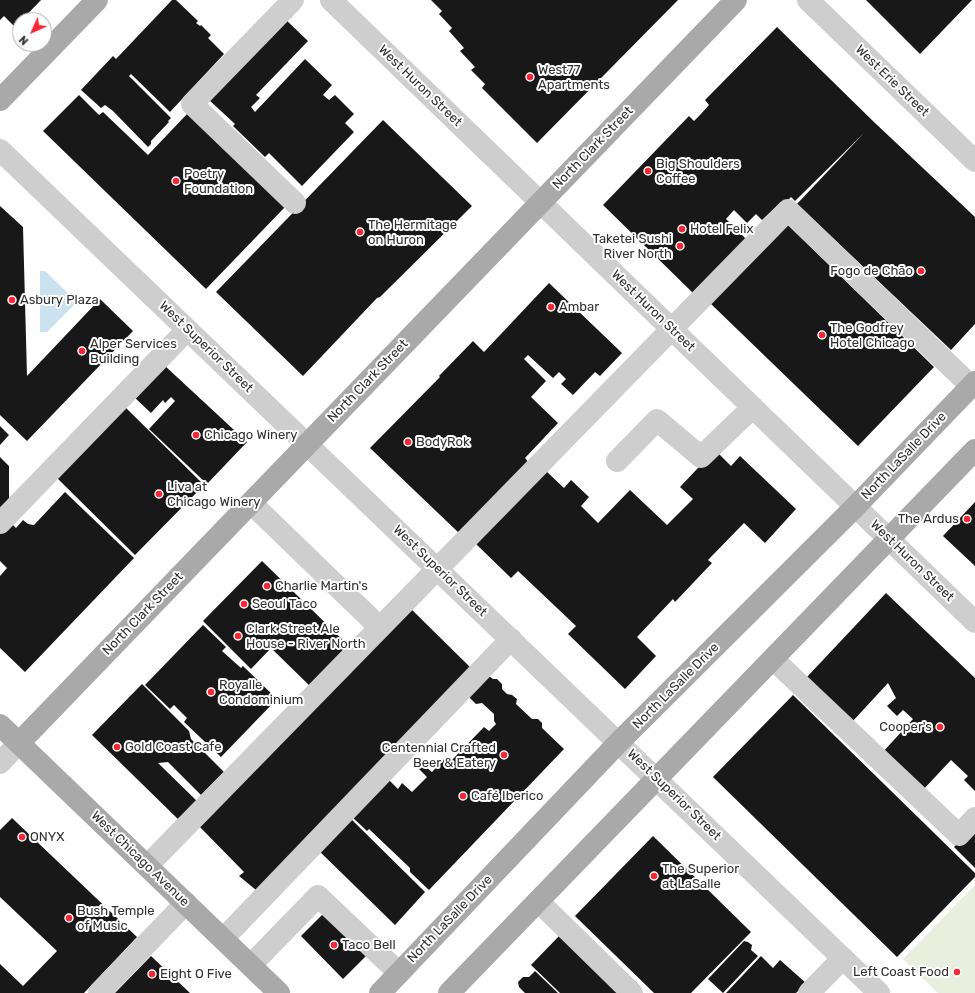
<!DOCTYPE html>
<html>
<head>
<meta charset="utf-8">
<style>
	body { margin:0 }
	#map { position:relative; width:975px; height:993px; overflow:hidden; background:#fff; font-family:Rubik,sans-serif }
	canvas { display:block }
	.north { position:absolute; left:12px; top:12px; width:40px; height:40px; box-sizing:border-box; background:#fff; border:1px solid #adadad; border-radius:50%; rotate:225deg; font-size:11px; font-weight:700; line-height:16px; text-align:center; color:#313131 }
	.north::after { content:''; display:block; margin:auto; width:14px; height:18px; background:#f52636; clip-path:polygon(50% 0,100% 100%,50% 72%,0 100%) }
</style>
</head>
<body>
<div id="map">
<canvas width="975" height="993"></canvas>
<div class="north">N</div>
</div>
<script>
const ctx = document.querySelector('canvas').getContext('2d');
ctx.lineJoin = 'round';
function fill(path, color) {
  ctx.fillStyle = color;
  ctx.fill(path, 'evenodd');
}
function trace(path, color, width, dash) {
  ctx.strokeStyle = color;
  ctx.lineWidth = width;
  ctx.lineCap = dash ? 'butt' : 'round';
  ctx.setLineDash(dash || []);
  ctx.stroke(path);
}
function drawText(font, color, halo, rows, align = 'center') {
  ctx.font = font + ' Rubik,sans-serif';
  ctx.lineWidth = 4;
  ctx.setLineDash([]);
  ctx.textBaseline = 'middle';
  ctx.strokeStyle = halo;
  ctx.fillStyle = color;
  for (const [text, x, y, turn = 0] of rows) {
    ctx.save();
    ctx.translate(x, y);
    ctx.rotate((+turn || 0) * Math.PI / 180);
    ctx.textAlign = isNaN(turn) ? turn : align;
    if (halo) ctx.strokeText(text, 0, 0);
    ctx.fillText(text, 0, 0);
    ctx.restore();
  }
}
fill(new Path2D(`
	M 975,885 L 975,993 L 938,993 L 903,959 Z`), '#e8efdf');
fill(new Path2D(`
	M 40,271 L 45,271 L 77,302 L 47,332 L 40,332 Z`), '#cae1f0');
fill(new Path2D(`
	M 0,0 L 41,0 L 15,27 L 4,16 L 0,20 Z
	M 172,0 L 176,0 L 198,21 L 196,23 L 200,26 L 201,25 L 211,35 L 208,38 L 224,54 L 170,112 L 131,74 L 129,76 L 171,118 L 168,121 L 169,122 L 151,141 L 151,144 L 148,147 L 113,111 L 105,105 L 101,108 L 81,90 L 113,56 L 116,59 Z
	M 431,0 L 678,0 L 537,143 L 482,88 L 485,84 L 471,70 L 475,67 L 460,51 L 464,48 L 449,31 L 452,28 L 439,14 L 442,11 Z
	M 866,0 L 972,0 L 920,54 Z
	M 284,18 L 308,41 L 256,95 L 260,98 L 251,107 L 255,112 L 305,59 L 332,85 L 323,95 L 329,100 L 335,95 L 354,114 L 345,123 L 354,132 L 302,186 L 269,153 L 265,157 L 233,126 L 235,124 L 208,99 Z
	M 777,27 L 875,123 L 975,217 L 975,324 L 951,350 L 797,204 L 864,133 L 795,201 L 791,197 L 786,202 L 781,202 L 762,220 L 756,214 L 747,223 L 734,210 L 726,219 L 746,239 L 693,293 L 603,205 L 689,116 L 694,121 L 700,115 L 709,105 L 705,100 Z
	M 79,95 L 99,115 L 103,112 L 148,155 L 188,113 L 285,207 L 206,289 L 43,131 Z
	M 383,120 L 472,206 L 380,297 L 377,298 L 303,376 L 216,292 Z
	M 0,206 L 23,227 L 27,376 L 100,299 L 133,331 L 27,441 L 0,415 Z
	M 787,224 L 934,367 L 858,446 L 710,303 Z
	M 549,283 L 622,353 L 600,376 L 595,372 L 573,395 L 561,384 L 566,379 L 559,372 L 553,378 L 528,355 L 524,359 L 546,381 L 531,397 L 558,423 L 525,458 L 529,463 L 460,534 L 370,448 L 440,377 L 439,376 L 473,341 L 484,352 Z
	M 164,365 L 247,442 L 207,484 L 149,429 L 175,401 L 171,397 L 165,403 L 163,400 L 151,413 L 134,397 Z
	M 124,406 L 204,485 L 135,555 L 56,477 Z
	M 0,426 L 9,435 L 0,445 Z
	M 715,450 L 731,466 L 740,456 L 796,509 L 765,543 L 744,523 L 708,560 L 712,563 L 675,602 L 673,599 L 637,637 L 656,656 L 625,689 L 568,634 L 576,626 L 518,571 L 511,578 L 476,544 L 546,471 L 564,488 L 571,480 L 589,497 L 581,506 L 598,523 L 630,490 L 667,525 L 693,499 L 680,487 Z
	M 0,457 L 9,466 L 9,502 L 0,511 Z
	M 65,492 L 134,558 L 25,672 L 0,648 L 0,576 L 7,568 L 0,561 L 0,533 L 11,523 L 16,528 L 23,520 L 28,524 L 34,525 Z
	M 975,502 L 975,566 L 943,536 Z
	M 262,561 L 352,649 L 313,689 L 271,648 L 251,669 L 203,621 Z
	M 886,593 L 975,678 L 975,791 L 964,780 L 968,776 L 951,760 L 922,791 L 882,753 L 913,719 L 903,710 L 897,716 L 887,706 L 896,698 L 888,683 L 852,722 L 806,678 Z
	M 407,605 L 471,668 L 256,890 L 239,876 L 244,872 L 196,823 Z
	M 203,625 L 226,647 L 222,651 L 241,668 L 243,666 L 277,699 L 221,757 L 184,722 L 187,718 L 174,705 L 170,709 L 145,685 Z
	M 489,676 L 493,679 L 497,679 L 502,684 L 502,689 L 507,694 L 512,695 L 517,699 L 516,704 L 532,719 L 538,719 L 542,723 L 542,728 L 564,749 L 429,890 L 410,872 L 410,868 L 369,829 L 367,831 L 350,815 L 386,777 L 398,789 L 402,783 L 412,792 L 427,777 L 417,767 L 421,763 L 432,772 L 446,757 L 451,761 L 484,727 L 489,731 L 496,724 L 494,721 L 494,714 L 482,703 L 476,704 L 464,692 Z
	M 142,684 L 189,731 L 191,739 L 224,772 L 201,795 L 168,762 L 158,763 L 200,804 L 182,823 L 92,735 Z
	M 793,695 L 975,873 L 975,877 L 897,957 L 713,777 Z
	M 346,814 L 425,892 L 395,925 L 315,847 Z
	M 12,818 L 137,937 L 84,993 L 0,993 L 0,964 L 23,986 L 57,951 L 0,897 L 0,830 Z
	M 975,825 L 975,868 L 954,847 Z
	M 653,836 L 751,932 L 691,993 L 654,993 L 575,916 Z
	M 325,912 L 368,954 L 343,979 L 301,936 Z
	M 560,935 L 620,993 L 560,993 L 531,965 Z
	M 744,941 L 748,942 L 752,945 L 751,950 L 758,956 L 723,993 L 708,979 Z
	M 151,956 L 190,993 L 115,993 Z
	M 761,956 L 773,968 L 780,960 L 806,983 L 796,993 L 726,993 Z
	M 535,971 L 558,993 L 525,993 L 519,987 L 518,982 L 523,977 L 529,977 Z`), '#181818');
trace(new Path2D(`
	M 293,0 L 192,104 L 295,203
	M 331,0 L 975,622
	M 808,0 L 975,161
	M 0,150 L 879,993
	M 617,461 L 657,420 L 701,457 L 753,407
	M 251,503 L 372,620
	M 0,523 L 187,330
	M 773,659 L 959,835 L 975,818
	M 0,763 L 19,743
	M 147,866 L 788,210 L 971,386
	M 538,901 L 632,993
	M 223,939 L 511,639
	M 251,965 L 318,896 L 399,973
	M 99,993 L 186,903
	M 809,993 L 843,958`), '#cecece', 22);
trace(new Path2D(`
	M 0,100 L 97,0
	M 0,725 L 279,993
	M 19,743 L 736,0
	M 380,993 L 619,742 L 855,507 L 975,382
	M 449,993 L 975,450`), '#a9a9a9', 22);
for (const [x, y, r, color] of [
	[530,77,4,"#f52636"],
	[648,171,4,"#f52636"],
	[176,181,4,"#f52636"],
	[682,229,4,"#f52636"],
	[360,232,4,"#f52636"],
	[680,246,4,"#f52636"],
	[921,271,4,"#f52636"],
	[12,300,4,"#f52636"],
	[551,307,4,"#f52636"],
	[822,335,4,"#f52636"],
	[82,351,4,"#f52636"],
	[196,435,4,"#f52636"],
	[408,442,4,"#f52636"],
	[159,494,4,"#f52636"],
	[967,519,4,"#f52636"],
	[267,586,4,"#f52636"],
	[244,604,4,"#f52636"],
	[238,636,4,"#f52636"],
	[211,692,4,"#f52636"],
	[940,727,4,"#f52636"],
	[117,747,4,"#f52636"],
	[504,755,4,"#f52636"],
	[463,796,4,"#f52636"],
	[22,837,4,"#f52636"],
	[654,876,4,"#f52636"],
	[69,918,4,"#f52636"],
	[334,945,4,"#f52636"],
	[957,972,4,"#f52636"],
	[152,974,4,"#f52636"]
]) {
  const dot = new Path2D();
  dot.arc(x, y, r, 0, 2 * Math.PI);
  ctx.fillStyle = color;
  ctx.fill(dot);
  trace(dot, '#fff', 1.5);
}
drawText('13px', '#313131', '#fff', [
	["West77",538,70],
	["Apartments",538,85],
	["Big Shoulders",656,164],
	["Coffee",656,179],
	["Poetry",184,174],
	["Foundation",184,189],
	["The Hermitage",368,225],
	["on Huron",368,240],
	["Hotel Felix",690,229],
	["Taketei Sushi",672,239,"right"],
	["River North",672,254,"right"],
	["Fogo de Chão",913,271,"right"],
	["Asbury Plaza",20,300],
	["Ambar",559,307],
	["The Godfrey",830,328],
	["Hotel Chicago",830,343],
	["Alper Services",90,344],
	["Building",90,359],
	["Chicago Winery",204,435],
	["BodyRok",416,442],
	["Liva at",167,487],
	["Chicago Winery",167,502],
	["The Ardus",959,519,"right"],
	["Charlie Martin's",275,586],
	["Seoul Taco",252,604],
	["Clark Street Ale",246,629],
	["House - River North",246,644],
	["Royalle",219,685],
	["Condominium",219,700],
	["Cooper's",932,727,"right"],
	["Gold Coast Cafe",125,747],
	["Centennial Crafted",496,748,"right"],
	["Beer & Eatery",496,763,"right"],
	["Café Iberico",471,796],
	["ONYX",30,837],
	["The Superior",662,869],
	["at LaSalle",662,884],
	["Bush Temple",77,911],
	["of Music",77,926],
	["Taco Bell",342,945],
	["Left Coast Food",949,972,"right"],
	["Eight O Five",160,974]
], 'left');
drawText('13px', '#313131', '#fff', [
	["West Erie Street",892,81,44],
	["West Huron Street",420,86,44],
	["North Clark Street",593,148,-46],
	["West Huron Street",653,311,44],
	["West Superior Street",206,347,44],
	["North Clark Street",368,381,-46],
	["North LaSalle Drive",904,456,-46],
	["West Huron Street",912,561,44],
	["West Superior Street",440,571,44],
	["North Clark Street",143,614,-46],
	["North LaSalle Drive",676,686,-45],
	["West Superior Street",674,795,44],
	["West Chicago Avenue",140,859,44],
	["North LaSalle Drive",450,919,-46]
]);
</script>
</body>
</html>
